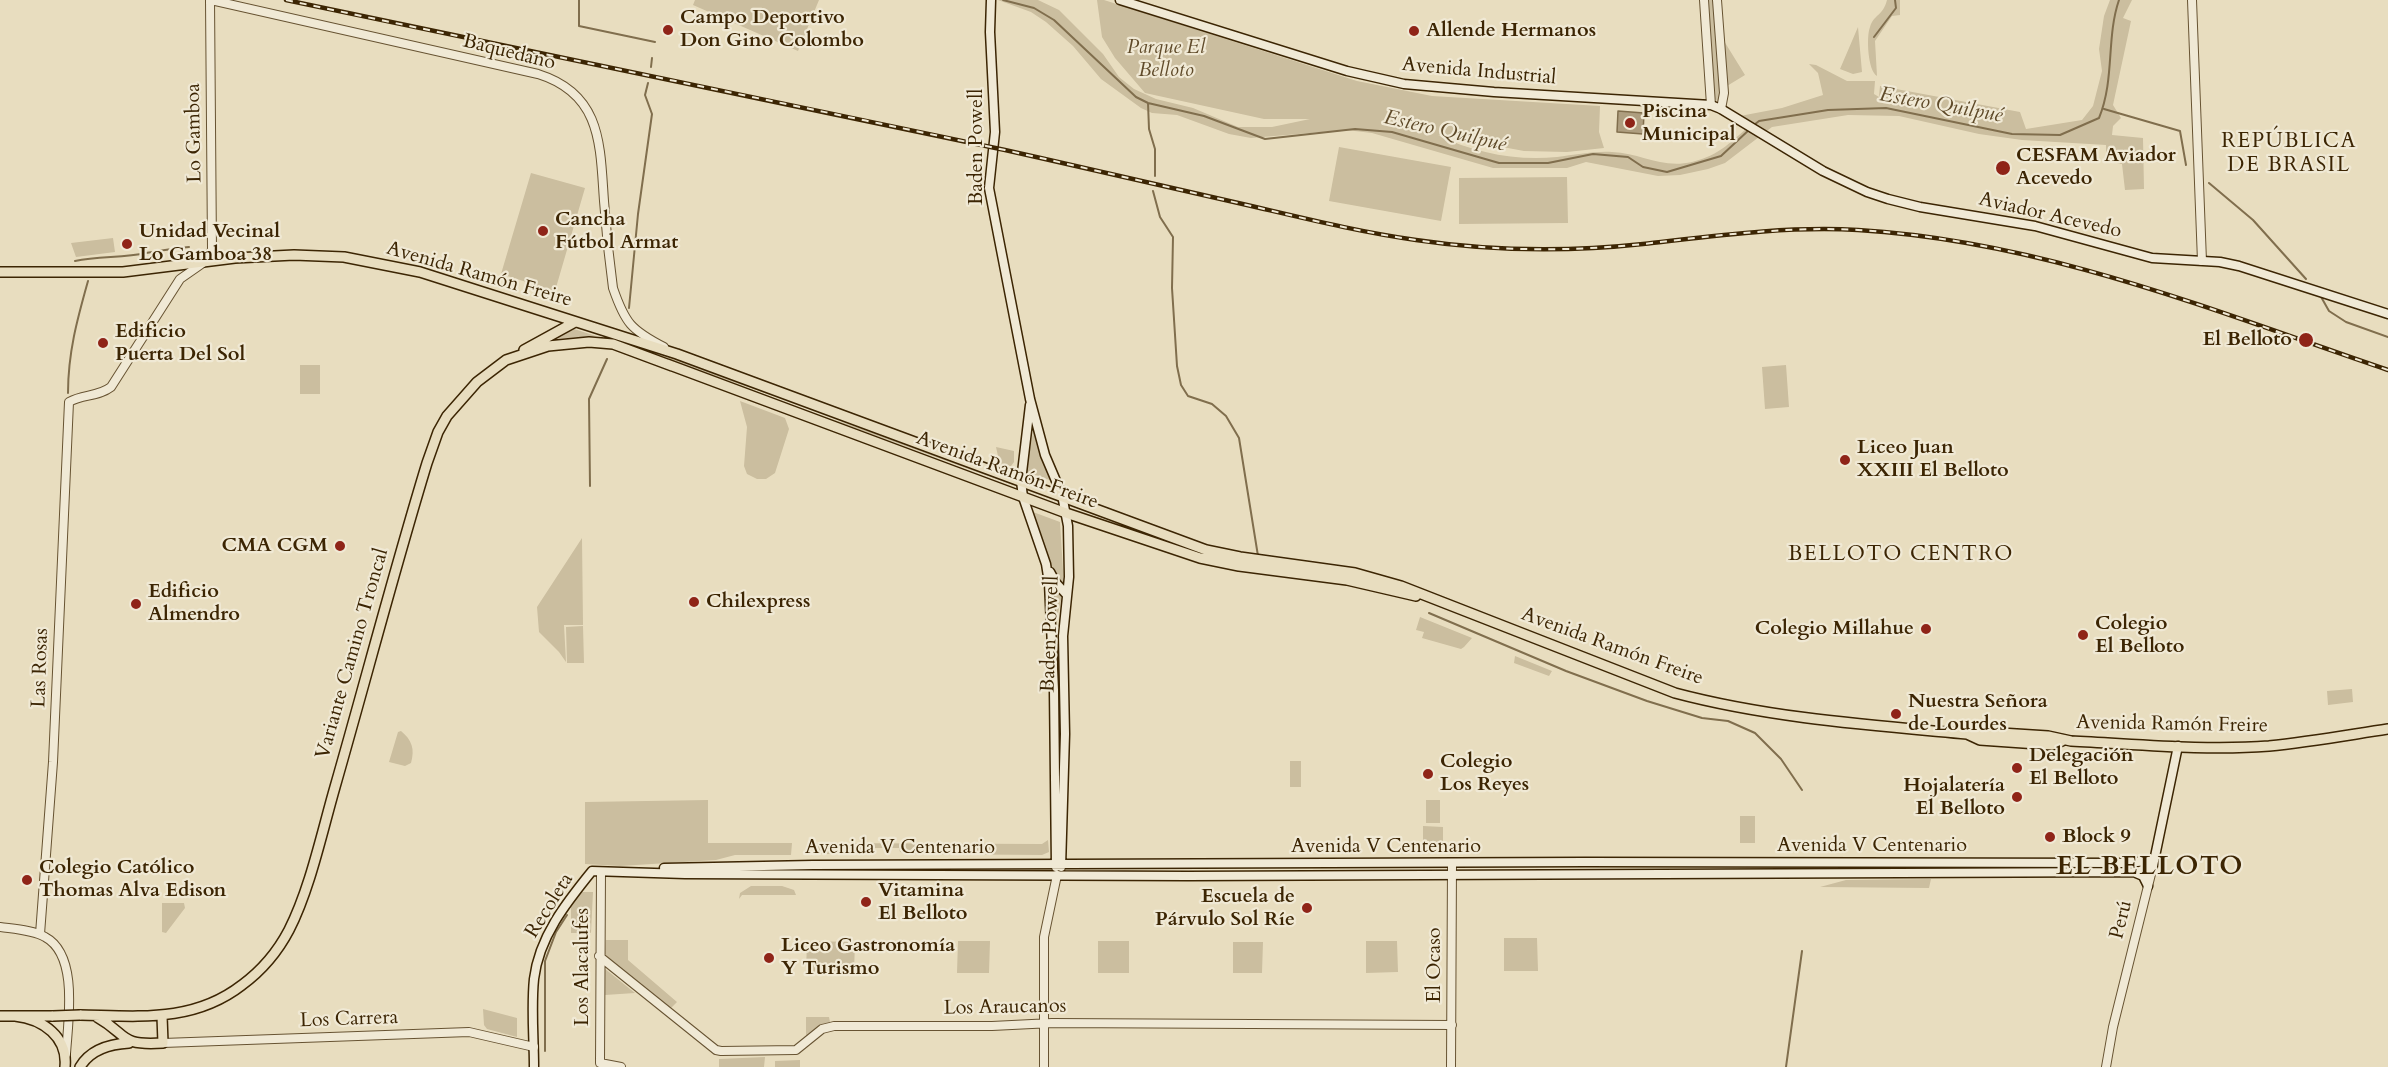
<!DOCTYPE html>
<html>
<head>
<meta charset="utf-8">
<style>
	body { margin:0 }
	canvas { display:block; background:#e8ddbf }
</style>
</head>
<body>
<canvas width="2388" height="1067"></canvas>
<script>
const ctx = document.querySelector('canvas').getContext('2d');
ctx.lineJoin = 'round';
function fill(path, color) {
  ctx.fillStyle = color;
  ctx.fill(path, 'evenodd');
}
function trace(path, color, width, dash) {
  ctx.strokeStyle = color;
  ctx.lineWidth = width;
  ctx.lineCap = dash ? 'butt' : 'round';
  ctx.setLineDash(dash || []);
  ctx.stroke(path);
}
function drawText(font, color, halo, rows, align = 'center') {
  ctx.font = font + ' Cardo,serif';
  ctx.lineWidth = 4.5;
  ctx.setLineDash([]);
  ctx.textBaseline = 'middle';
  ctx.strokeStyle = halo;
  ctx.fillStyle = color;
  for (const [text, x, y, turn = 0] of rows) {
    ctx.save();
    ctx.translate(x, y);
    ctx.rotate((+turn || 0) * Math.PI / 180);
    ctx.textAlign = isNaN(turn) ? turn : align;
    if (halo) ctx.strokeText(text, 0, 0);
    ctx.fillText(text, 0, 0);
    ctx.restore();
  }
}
fill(new Path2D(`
	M 695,0 L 819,0 L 798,51 L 693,5 Z
	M 998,0 L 1038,0 L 1059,10 L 1103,54 L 1119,77 L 1134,89 L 1156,99 L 1193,108 L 1238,127 L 1272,127 L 1310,119 L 1264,119 L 1145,93 L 1115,58 L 1102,37 L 1097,0 L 1104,0 L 1357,81 L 1432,96 L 1600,106 L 1599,132 L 1604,148 L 1567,152 L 1524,151 L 1438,135 C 1474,153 1516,161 1557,157 C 1575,155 1593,151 1612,152 C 1641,153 1661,169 1692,162 C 1721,155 1731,141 1753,123 L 1740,116 L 1782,108 L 1823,95 L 1818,73 L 1809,64 L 1816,65 L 1847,81 L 1875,81 L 1874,94 L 1879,97 L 1880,86 L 2020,112 L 2026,129 L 2082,120 L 2093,106 L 2102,71 L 2099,49 L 2104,16 L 2110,0 L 2132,0 L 2123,18 L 2131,21 L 2113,105 L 2121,118 L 2113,126 L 2112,135 L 2143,138 L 2144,189 L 2125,190 L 2122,164 L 2106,161 L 2106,145 L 2022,140 L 1979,134 L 1899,116 L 1848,115 L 1772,127 L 1725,163 L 1708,169 L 1680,175 L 1658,176 L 1586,162 L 1567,168 L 1493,168 L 1372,133 L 1346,130 L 1251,138 L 1229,134 L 1177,115 L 1152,113 L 1141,108 L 1101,79 L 1073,46 L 1046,22 L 1031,12 Z
	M 1706,0 L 1713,0 L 1721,98 L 1718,102 L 1714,98 Z
	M 1887,0 L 1900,0 L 1900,15 L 1892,16 L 1875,41 L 1877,76 C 1868,71 1866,37 1870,27 C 1874,14 1883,16 1887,0 Z
	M 1858,27 L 1862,72 L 1853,74 L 1840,69 Z
	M 1724,41 L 1745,75 L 1727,86 Z
	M 1339,147 L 1451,167 L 1441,221 L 1329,201 Z
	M 531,173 L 585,188 L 555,291 L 501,274 Z
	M 1567,177 L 1568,223 L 1459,224 L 1459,178 Z
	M 113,238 L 115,252 L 76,257 L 71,243 Z
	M 574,329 L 596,336 L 553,339 Z
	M 636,344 L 792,400 L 792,402 L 659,357 L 635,346 Z
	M 300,365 L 320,365 L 320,394 L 300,394 Z
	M 1786,365 L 1789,407 L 1765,409 L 1762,367 Z
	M 740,401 L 785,418 L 789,429 L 775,473 L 766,479 L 757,479 L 747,474 L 744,466 L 747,427 Z
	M 825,417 L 906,443 L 1013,482 L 1013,485 Z
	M 1033,432 L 1036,432 L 1044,464 L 1050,480 L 1026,472 Z
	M 996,447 L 1014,451 L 1014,462 L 1011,466 L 1000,465 Z
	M 1033,512 L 1060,522 L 1064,587 L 1049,562 Z
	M 582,538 L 583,625 L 564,625 L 566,662 L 559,652 L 539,632 L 537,607 Z
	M 1055,587 L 1062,595 L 1055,627 L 1054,588 Z
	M 1420,617 L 1472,638 L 1464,647 L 1461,649 L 1422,638 L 1424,632 L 1416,630 Z
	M 583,626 L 584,663 L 567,663 L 566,627 Z
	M 1515,656 L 1552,671 L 1549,676 L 1514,663 Z
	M 2352,689 L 2353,702 L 2328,705 L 2327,691 Z
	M 401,731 C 412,740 415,749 411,763 L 405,766 L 389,762 L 398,732 Z
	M 1290,761 L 1301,761 L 1301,787 L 1290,787 Z
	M 708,800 L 708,843 L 792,843 L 791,855 L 735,855 L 716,860 L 620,866 L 585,864 L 585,802 Z
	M 1426,800 L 1440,800 L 1440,823 L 1426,823 Z
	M 1740,816 L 1755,816 L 1755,843 L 1740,843 Z
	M 1423,826 L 1443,827 L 1443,845 L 1423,845 Z
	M 1048,840 L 1049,852 L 1042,855 L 916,854 L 900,852 L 899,848 L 872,848 L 872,851 L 851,854 L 815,854 L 815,843 L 1042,844 Z
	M 814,867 L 951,868 L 931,871 L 821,870 L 812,870 Z
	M 1931,879 L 1929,888 L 1820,887 L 1846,880 Z
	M 751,886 L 782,886 L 794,890 L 796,895 L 742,895 L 739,899 L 740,893 Z
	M 581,892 L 593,892 L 591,933 L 571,933 L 571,907 Z
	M 162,903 L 184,903 L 185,908 L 166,933 L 162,932 Z
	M 1504,938 L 1537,938 L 1538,971 L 1504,971 Z
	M 606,940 L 628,940 L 628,960 L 677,1002 L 671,1008 L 610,959 L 605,954 Z
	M 807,941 L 855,942 L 854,972 L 806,972 Z
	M 958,941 L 990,941 L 989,973 L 957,973 Z
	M 1098,941 L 1129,941 L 1129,973 L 1098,973 Z
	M 1366,941 L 1397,941 L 1398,972 L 1366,973 Z
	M 1233,942 L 1263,942 L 1262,973 L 1233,973 Z
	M 604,968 L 635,993 L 605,995 Z
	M 483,1009 L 517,1018 L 517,1037 L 487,1029 L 484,1025 Z
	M 806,1017 L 829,1017 L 830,1022 L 819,1025 L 806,1037 Z
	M 765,1057 L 764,1067 L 719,1067 L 719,1059 Z
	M 800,1060 L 800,1067 L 775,1067 L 775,1061 Z`), '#cbbe9f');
const water = new Path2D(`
	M 1618,111 L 1644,113 L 1643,134 L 1617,132 Z`);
fill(water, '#ae9e7f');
trace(water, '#806e4d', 1.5);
trace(new Path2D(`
	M 579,0 L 579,26 L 655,42
	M 1003,0 L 1034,8 L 1054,20 L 1136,97 L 1148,103 L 1204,116 L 1265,139 L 1355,129 L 1392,132 L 1499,163 L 1548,163 L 1593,154 L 1628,157 L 1643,167 L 1667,172 L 1721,156 L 1750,129
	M 1874,37 L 1896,8 L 1895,0
	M 651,67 L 652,58
	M 1148,103 L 1149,129 L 1155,149 L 1155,176
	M 2104,109 L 2180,131 L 2186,165
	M 1754,125 L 1759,121 L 1828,110 L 1886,108 L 2012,134 L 2060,135 L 2099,118 C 2115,79 2106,38 2119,0
	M 2209,183 L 2253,220 L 2306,279
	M 1153,191 L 1160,217 L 1173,237 L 1172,288 L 1177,366 L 1181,385 L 1188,396 L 1212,404 L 1226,416 L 1239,438 L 1258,556
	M 75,261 C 99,256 123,258 146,253 C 161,251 174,248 189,247
	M 2320,295 L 2329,311 L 2346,322 L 2388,337
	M 629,308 L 638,214 L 652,114 L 645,95 L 648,83
	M 68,393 C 68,353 77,320 88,281
	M 590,486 L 589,399 L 607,359
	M 1429,613 L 1566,671 L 1647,701 L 1702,718 L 1728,721 L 1755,733 L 1781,759 L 1802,790
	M 545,1051 L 545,961 L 556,932 L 567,915
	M 1786,1067 L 1802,951`), '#806e4d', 2);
const tertiary = new Path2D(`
	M 211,0 L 538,74 C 602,94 600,145 604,201 C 606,230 609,259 613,288 C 625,323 631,330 664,347
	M 1704,0 L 1711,105
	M 1717,0 L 1724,93 L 1721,109
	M 2192,0 L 2202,261
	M 601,872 L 600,1063 L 621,1067
	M 0,927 C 14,929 33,930 45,937 C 79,955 68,1021 66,1054
	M 40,934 L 53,762 L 69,402 C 83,394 98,397 111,387 L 180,279 L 203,263 L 212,250 L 210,0
	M 599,956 L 716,1050 L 721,1051 L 796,1050 L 822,1029 L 834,1026 L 992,1026 L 1052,1023 L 1452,1025
	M 163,1043 L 469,1032 L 534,1047
	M 1044,1067 L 1044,937 L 1057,875
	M 1451,1067 L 1452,864
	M 2106,1067 L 2113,1027 L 2153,866`);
const secondary = new Path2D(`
	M 991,0 L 990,32 L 995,132 L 989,188 L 1030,399 L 1045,455 L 1062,495 L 1068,526 L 1069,577 L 1063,636 L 1065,734 L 1061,867
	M 1120,0 L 1347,71 L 1404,84 L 1494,92 L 1711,105 L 1721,109 L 1823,171 L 1867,192 L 1888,199 L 1920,207 L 2035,226 L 2152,258 L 2220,262 L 2239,266 L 2388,314
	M 1030,405 L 1021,481 L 1023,497 L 1046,564 L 1049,583 L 1054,690 L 1056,867
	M 1050,572 L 1056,583 L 1067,595
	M 664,868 L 813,865 L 1585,862 L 2129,863 L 2154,860
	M 2136,873 L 2143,876 L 2148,886
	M 534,1067 C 534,1038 531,1008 534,979 C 539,937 566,903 592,871 L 685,874 L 1188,876 L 2137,872 L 2153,866 L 2178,746`);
const primary = new Path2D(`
	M 0,272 L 123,272 L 235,258 L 294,255 L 344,257 L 420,272 L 677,354 L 1206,550 L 1240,557 L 1355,573 L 1401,586 L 1675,693 C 1769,718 1869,725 1967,734 L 1980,740 L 2052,745 L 2062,741
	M 524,350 L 575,322
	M 667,364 L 1066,513 L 1200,558 L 1239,566 L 1347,580 L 1416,596
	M 1967,734 L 1980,732 L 2001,733 L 2048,736 L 2071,741 C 2136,744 2204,751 2269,746 C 2309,742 2348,735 2388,729
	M 80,1015 C 138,1016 193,1023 242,985 C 261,971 278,951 289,930 C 310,889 322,832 335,787 C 366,679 394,571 427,463 L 438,432 L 447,416 L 477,382 L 506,360 L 548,346 L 589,342 L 613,344 L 672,366
	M 0,1016 L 53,1016
	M 15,1016 C 43,1019 68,1037 65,1067
	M 97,1017 C 129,1035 118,1046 163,1043 L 162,1016
	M 80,1067 C 90,1050 110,1044 129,1043`);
trace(tertiary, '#675332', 10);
trace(secondary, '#3c2503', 11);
trace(primary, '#3c2503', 12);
trace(tertiary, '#f0e9d5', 8);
trace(secondary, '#f0e9d5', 8);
trace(primary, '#e8ddbf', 9);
const rail = new Path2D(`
	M 286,0 C 526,51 766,99 1005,150 C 1086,168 1167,187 1247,205 C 1303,218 1359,232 1416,240 C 1490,251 1568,252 1643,244 C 1714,236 1785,226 1858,230 C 2044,241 2214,311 2388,370`);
trace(rail, '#3c2503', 4.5);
trace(rail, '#f0e9d5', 2, [7]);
const primaryBridge = new Path2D(`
	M 53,1016 L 80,1015`);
trace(primaryBridge, '#3c2503', 12, []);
trace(primaryBridge, '#e8ddbf', 9);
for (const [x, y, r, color] of [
	[668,30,6,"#8f2418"],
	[1414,31,6,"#8f2418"],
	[1630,123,6,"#8f2418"],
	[2003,168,8,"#8f2418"],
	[543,231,6,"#8f2418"],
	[127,244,6,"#8f2418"],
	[2306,340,8,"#8f2418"],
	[103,343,6,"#8f2418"],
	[1845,460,6,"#8f2418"],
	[340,546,6,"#8f2418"],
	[694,602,6,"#8f2418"],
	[136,604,6,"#8f2418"],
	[1926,629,6,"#8f2418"],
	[2083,635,6,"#8f2418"],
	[1896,714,6,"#8f2418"],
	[2017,768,6,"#8f2418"],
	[1428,774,6,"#8f2418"],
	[2017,797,6,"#8f2418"],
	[2050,837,6,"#8f2418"],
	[27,880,6,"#8f2418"],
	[866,902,6,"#8f2418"],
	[1307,908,6,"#8f2418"],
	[769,958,6,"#8f2418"]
]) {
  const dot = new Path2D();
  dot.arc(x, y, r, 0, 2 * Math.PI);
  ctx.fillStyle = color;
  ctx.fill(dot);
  trace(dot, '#f0e9d5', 2);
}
drawText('bold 20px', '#3c2503', '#f0e9d5', [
	["Campo Deportivo",680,18],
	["Don Gino Colombo",680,41],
	["Allende Hermanos",1426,31],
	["Piscina",1642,112],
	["Municipal",1642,135],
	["CESFAM Aviador",2016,156],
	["Acevedo",2016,179],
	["Cancha",555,220],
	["Fútbol Armat",555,243],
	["Unidad Vecinal",139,232],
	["Lo Gamboa 38",139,255],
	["Edificio",115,332],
	["Puerta Del Sol",115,355],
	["El Belloto",2292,340,"right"],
	["Liceo Juan",1857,448],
	["XXIII El Belloto",1857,471],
	["CMA CGM",328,546,"right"],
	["Edificio",148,592],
	["Almendro",148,615],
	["Chilexpress",706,602],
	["Colegio",2095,624],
	["El Belloto",2095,647],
	["Colegio Millahue",1914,629,"right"],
	["Nuestra Señora",1908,702],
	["de Lourdes",1908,725],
	["Delegación",2029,756],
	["El Belloto",2029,779],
	["Colegio",1440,762],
	["Los Reyes",1440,785],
	["Hojalatería",2005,786,"right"],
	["El Belloto",2005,809,"right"],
	["Block 9",2062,837],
	["Colegio Católico",39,868],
	["Thomas Alva Edison",39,891],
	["Vitamina",878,891],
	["El Belloto",878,914],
	["Escuela de",1295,897,"right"],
	["Párvulo Sol Ríe",1295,920,"right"],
	["Liceo Gastronomía",781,946],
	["Y Turismo",781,969]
], 'left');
drawText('italic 20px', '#604b2a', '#f0e9d5', [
	["Parque El",1166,48],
	["Belloto",1166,71]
]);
drawText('20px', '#3c2503', '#f0e9d5', [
	["Baquedano",509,53,14],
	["Avenida Industrial",1479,72,5],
	["Lo Gamboa",195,133,-91],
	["Baden Powell",977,147,-90],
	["Aviador Acevedo",2050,216,13],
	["Avenida Ramón Freire",479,275,16],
	["Avenida Ramón Freire",1007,471,20],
	["Baden Powell",1051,634,-88],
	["Avenida Ramón Freire",1612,647,20],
	["Variante Camino Troncal",353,654,-74],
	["Las Rosas",41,668,-88],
	["Avenida Ramón Freire",2172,725,1],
	["Avenida V Centenario",1872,846],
	["Avenida V Centenario",1386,847],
	["Avenida V Centenario",900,848],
	["Recoleta",550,906,-58],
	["Perú",2122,920,-76],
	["El Ocaso",1435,965,-90],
	["Los Alacalufes",583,967,-90],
	["Los Araucanos",1005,1008,-1],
	["Los Carrera",349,1020,-2]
]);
drawText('italic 21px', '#5e4928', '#f0e9d5', [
	["Estero Quilpué",1941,106,10],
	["Estero Quilpué",1445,132,13]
]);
ctx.letterSpacing = '1.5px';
drawText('21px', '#3c2503', '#f0e9d5', [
	["REPÚBLICA",2289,142],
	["DE BRASIL",2289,166],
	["BELLOTO CENTRO",1901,555]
]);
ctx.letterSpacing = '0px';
ctx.letterSpacing = '1.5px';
drawText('bold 26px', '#3c2503', '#f0e9d5', [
	["EL BELLOTO",2150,868]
]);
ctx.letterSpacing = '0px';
</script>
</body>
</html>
